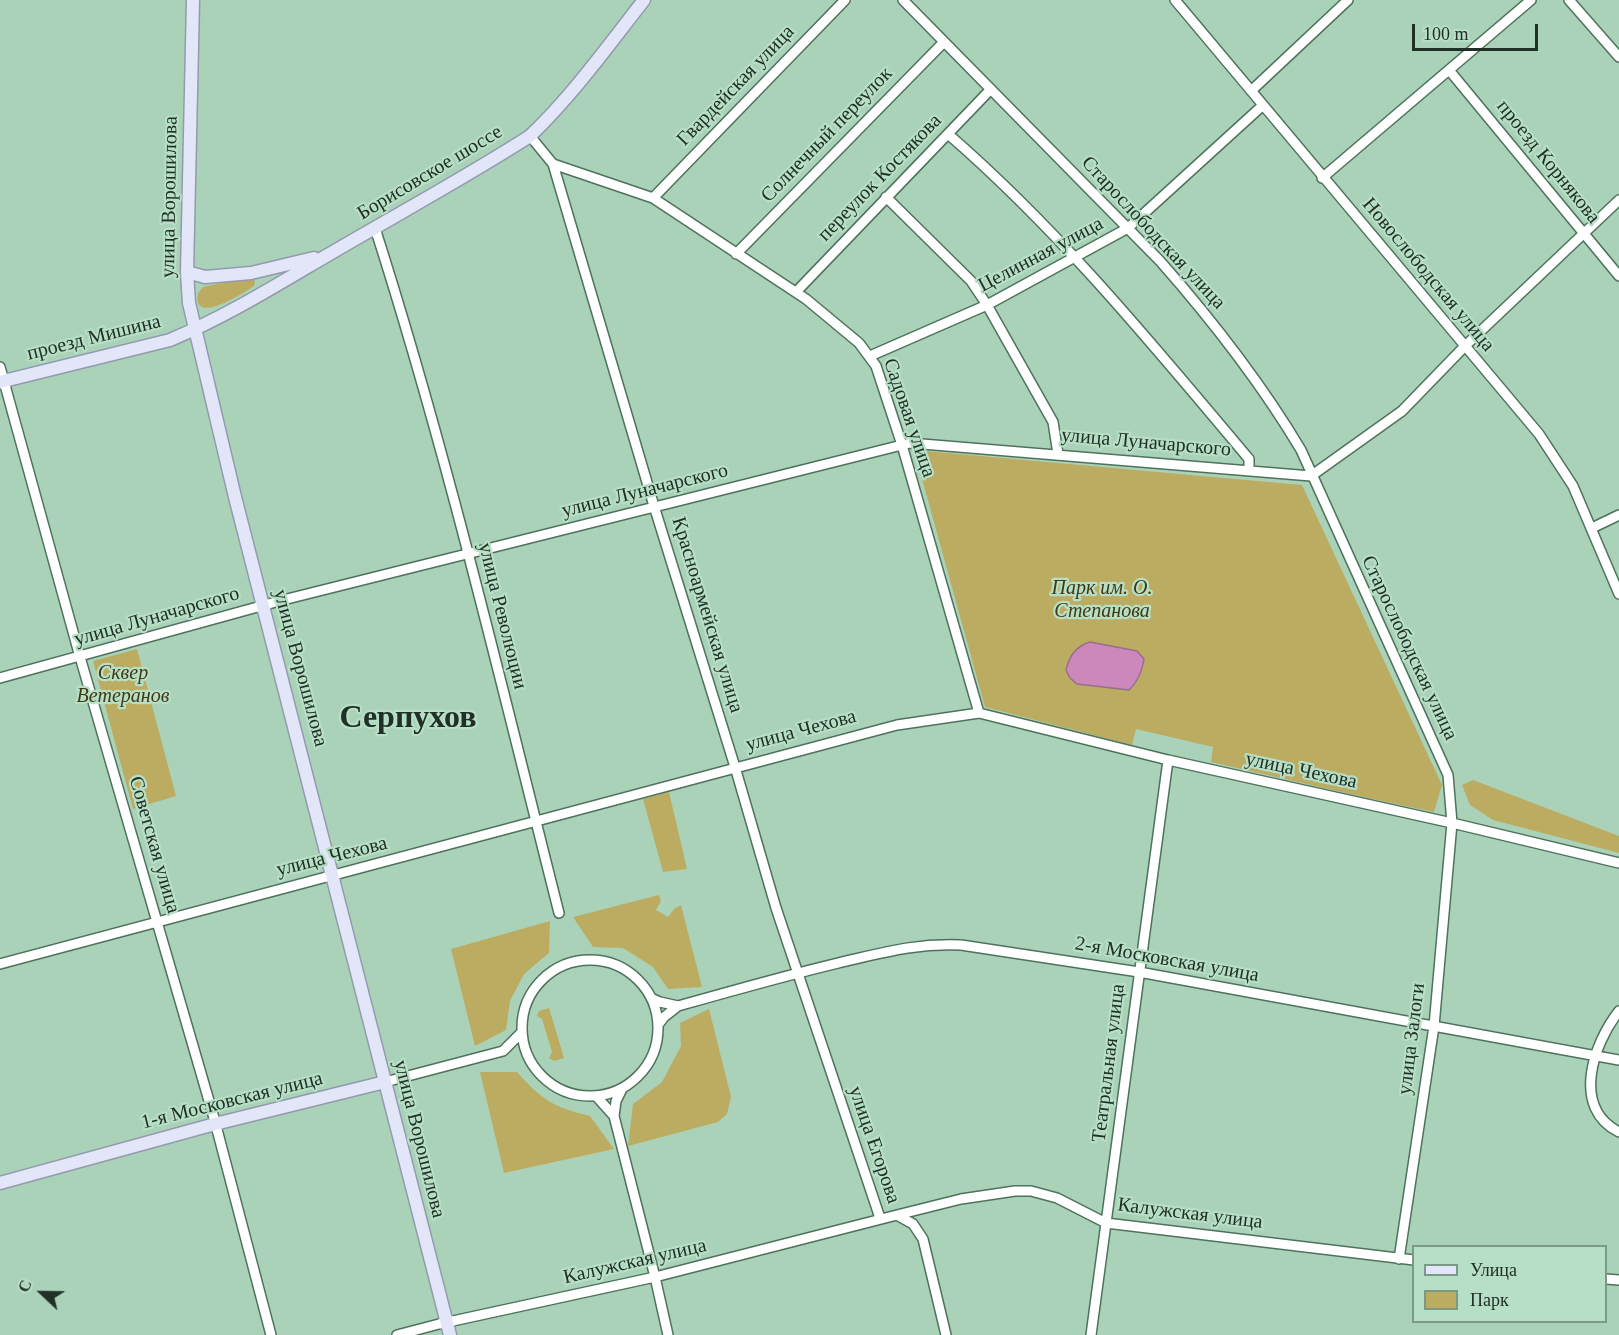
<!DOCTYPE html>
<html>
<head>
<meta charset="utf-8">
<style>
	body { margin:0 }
	#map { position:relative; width:1619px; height:1335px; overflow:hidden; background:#aad2b9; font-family:"Times New Roman",serif }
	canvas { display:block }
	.legend { position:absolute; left:1412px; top:1245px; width:195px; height:78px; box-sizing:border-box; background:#b7dfc5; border:2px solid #7b9985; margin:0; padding:8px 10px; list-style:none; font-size:18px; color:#203026 }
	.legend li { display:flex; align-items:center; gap:12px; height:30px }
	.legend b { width:30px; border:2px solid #7b9985 }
	.north { position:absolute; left:12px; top:1263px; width:60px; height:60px; -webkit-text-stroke:4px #b7dfc5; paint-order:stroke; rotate:292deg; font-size:16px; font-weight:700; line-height:24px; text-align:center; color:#203026 }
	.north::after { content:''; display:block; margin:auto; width:21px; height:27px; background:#203026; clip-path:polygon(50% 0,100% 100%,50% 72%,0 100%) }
	.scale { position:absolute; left:1412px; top:24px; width:126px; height:27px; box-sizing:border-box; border:3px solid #203026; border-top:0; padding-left:8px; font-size:18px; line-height:21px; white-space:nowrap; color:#203026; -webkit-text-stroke:4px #b7dfc5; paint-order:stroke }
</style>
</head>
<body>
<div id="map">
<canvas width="1619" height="1335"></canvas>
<ul class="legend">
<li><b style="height:8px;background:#e2e6f8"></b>Улица</li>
<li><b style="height:16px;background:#bcac62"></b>Парк</li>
</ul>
<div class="north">С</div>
<div class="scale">100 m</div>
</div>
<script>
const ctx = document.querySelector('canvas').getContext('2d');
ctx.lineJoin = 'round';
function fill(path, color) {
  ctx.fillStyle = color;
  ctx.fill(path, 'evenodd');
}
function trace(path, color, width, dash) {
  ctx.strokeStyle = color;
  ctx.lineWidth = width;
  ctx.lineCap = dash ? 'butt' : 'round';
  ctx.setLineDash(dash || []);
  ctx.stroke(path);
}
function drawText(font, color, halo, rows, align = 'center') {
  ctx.font = font + ' "Times New Roman",serif';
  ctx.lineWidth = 4.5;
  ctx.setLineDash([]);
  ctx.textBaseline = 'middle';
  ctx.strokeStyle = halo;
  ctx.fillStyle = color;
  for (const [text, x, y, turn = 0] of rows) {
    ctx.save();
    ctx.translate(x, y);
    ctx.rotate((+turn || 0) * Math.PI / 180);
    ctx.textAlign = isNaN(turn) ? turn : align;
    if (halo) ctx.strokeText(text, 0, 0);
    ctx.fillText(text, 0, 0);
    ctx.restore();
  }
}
fill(new Path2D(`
	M 247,277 L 252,277 L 255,281 L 254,286 C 244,293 191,327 198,293 L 203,287 Z
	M 914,450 L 1302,485 L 1442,785 L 1434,812 L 1363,797 L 1211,762 L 1213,747 L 1136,729 L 1132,745 L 985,707 Z
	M 137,649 L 176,796 L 133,809 L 93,661 Z
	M 1473,780 L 1619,836 L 1619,853 L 1493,820 L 1470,805 L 1462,785 Z
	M 669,792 L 687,869 L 663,872 L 643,799 Z
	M 659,895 L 661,901 L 656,910 L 668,917 L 674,909 L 681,905 L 702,987 L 668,989 L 653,967 L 623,948 L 593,947 L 573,917 Z
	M 550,921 L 549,953 L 524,974 L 510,1001 L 506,1030 L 475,1046 L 451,949 Z
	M 549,1008 L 564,1058 L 554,1061 L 549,1058 L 552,1052 L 542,1019 L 537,1016 L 539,1011 Z
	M 709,1009 L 731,1097 L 727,1114 L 718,1122 L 628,1146 L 633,1104 L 662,1082 L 681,1046 L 680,1023 Z
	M 480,1072 L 517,1072 C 542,1100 553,1107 590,1116 L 614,1149 L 504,1173 Z`), '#bcac62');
const water = new Path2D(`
	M 1090,642 L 1137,651 L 1144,659 C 1142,671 1138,682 1129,690 L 1077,684 L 1070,678 L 1066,670 C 1069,656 1076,646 1090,642 Z`);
fill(water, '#cc88ba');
trace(water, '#986e8e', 1.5);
const minor = new Path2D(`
	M 903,0 L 1160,261 C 1212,320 1261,383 1301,450 L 1448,775 L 1452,823 L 1434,1026 L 1399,1259
	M 1175,0 L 1539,434 L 1573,486 L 1619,594
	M 1569,0 L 1619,57
	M 1449,70 L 1619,276
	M 1251,91 L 1348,0
	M 948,134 C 1060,231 1154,346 1249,459 L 1249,470
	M 530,136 L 553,164 L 653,198 L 806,299 L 859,343 L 876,366 L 902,445 L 979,713
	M 553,164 L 654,506 L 735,767 L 776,908 L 880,1218
	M 1322,178 L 1531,0
	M 886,197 L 971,281 L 987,305 L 1053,422 L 1058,454
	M 653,198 L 845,0
	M 375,228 C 447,453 501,684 559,913
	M 736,254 L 944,42
	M 796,292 L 991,89
	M 870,356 L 987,305 L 1128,228 L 1262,106
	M 0,367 L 80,657 L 214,1118 L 271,1335
	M 1592,528 L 1619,515
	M 0,678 L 283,600 L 910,443 L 1311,476 L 1402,411 L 1465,346 L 1619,200
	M522 1028a68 68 0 1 1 136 0a68 68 0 1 1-136 0Z
	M 0,964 L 897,725 L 979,713 L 1168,760 L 1452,823 L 1619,863
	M 651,998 L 660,1002 L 678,1006
	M 1619,1011 C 1593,1044 1571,1108 1619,1132
	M 658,1025 L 664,1017 L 678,1006 C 731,991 784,976 838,963 C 882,953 915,943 961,945 L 1139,972 L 1619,1060
	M 385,1082 L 503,1051 L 522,1032
	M 596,1096 L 614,1116 L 655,1277 L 668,1335
	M 614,1116 L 616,1101 L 622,1089
	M 897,1215 L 961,1199 L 1015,1191 L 1031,1191 L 1057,1198 L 1106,1223 L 1414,1260
	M 1606,1279 L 1619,1280
	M 397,1335 L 439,1324 L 655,1277 L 897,1215 L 913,1224 L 923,1239 L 946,1335
	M 1091,1335 L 1168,760`);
const major = new Path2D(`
	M 193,0 L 187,272 L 189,303 L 235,497 L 450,1335
	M 187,272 L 205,277 L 251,273 L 314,258
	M 0,382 L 170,340 C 225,317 275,286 326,256 C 394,216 463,179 530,136 C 572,96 608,46 644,0
	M 0,1183 L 215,1124 L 385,1082`);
trace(minor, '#4e725c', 12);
trace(major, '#929bac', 15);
trace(minor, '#fff', 9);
trace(major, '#e2e6f8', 12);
drawText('20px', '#203026', '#b7dfc5', [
	["Гвардейская улица",736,86,-46],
	["Солнечный переулок",827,135,-46],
	["проезд Корнякова",1548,162,51],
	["Борисовское шоссе",430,173,-31],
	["переулок Костякова",880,178,-46],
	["улица Ворошилова",170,197,-89],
	["Старослободская улица",1153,233,47],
	["Целинная улица",1041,255,-28],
	["Новослободская улица",1428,275,50],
	["проезд Мишина",94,338,-14],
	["Садовая улица",909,418,71],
	["улица Луначарского",1146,443,5],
	["улица Луначарского",645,491,-14],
	["Красноармейская улица",707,615,73],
	["улица Революции",502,616,76],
	["улица Луначарского",157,617,-16],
	["Старослободская улица",1409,648,65],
	["улица Ворошилова",300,668,75],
	["улица Чехова",801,731,-15],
	["улица Чехова",1301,771,12],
	["Советская улица",154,845,74],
	["улица Чехова",332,857,-14],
	["2-я Московская улица",1167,960,10],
	["улица Залоги",1412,1039,-83],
	["Театральная улица",1109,1063,-83],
	["1-я Московская улица",232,1101,-14],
	["улица Ворошилова",419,1139,76],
	["улица Егорова",874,1145,71],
	["Калужская улица",1190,1214,7],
	["Калужская улица",635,1262,-13]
]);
drawText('italic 20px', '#413915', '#b7dfc5', [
	["Парк им. О.",1102,589],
	["Степанова",1102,612],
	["Сквер",123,674],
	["Ветеранов",123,697]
]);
drawText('bold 32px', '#203026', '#b7dfc5', [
	["Серпухов",408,719]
]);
</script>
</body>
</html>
